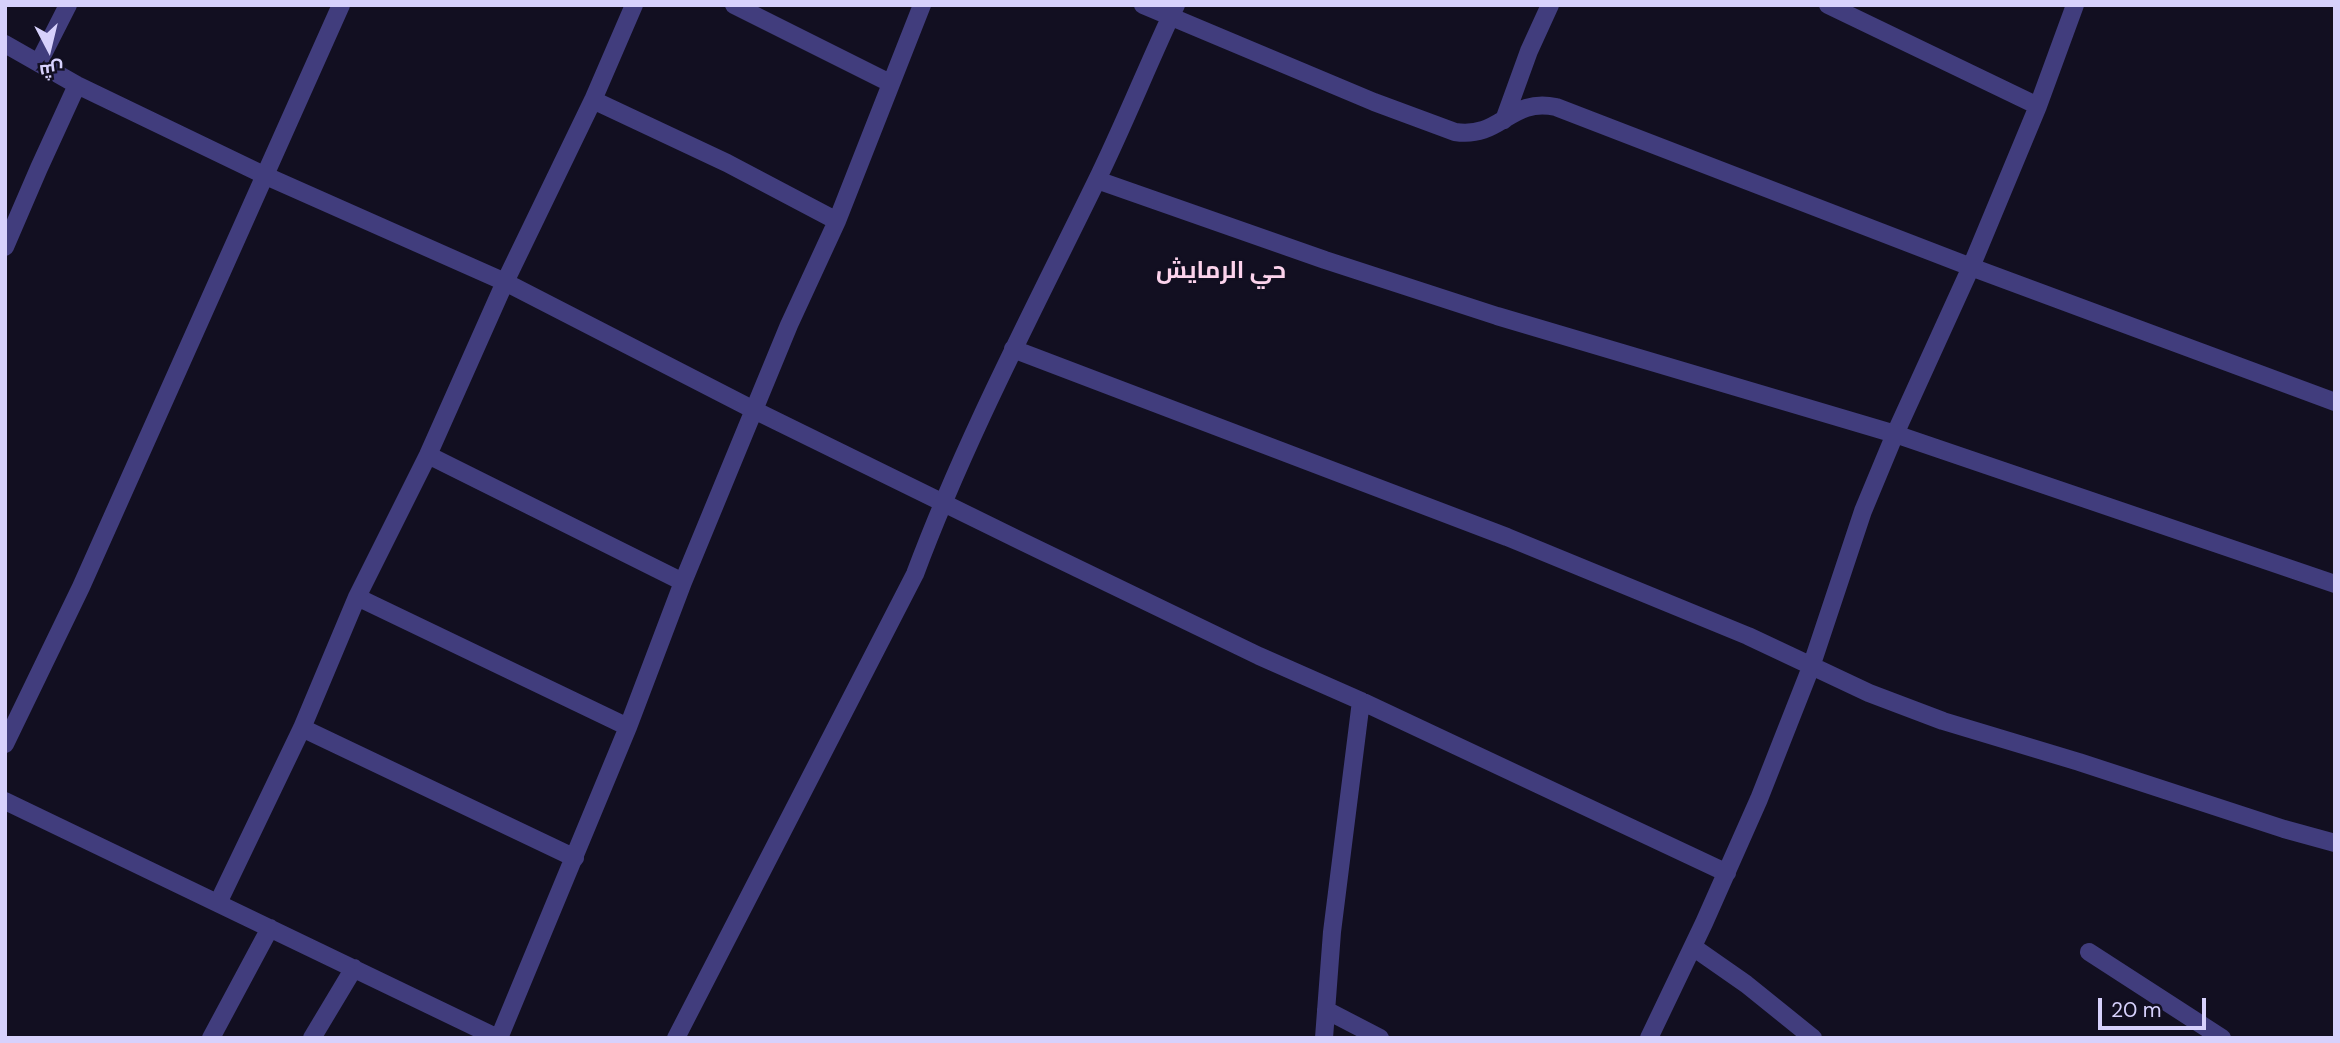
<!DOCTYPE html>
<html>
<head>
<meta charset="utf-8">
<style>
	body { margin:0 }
	#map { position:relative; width:2340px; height:1043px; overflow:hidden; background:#120f21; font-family:"DM Sans",Cairo,sans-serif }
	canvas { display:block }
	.frame { position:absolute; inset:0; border:7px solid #d7d1fc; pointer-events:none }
	.north { position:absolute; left:14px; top:14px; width:70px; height:70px; -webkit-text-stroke:5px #120f21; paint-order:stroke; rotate:173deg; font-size:19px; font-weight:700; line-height:28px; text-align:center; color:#d7d1fc }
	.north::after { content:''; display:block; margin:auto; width:24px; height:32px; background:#d7d1fc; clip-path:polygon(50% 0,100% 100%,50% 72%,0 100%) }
	.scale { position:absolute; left:2098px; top:998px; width:108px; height:32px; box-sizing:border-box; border:4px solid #d7d1fc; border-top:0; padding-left:9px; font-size:21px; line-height:24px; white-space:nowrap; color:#d7d1fc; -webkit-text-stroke:5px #120f21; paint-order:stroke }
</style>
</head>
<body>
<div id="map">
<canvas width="2340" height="1043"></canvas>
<div class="frame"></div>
<div class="north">ش</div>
<div class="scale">20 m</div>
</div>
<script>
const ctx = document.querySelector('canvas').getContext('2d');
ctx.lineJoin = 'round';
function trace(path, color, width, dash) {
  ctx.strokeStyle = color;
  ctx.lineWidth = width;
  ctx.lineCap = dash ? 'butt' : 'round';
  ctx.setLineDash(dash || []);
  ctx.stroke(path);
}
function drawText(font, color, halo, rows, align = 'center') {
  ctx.font = font + ' "DM Sans",Cairo,sans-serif';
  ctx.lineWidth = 5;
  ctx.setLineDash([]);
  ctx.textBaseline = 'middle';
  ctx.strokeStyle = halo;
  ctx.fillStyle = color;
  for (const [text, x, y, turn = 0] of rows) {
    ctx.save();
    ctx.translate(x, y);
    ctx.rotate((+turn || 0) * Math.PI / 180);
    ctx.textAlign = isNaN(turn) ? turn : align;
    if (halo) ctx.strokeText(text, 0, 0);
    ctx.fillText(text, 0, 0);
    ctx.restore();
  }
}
trace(new Path2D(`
	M 734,5 L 890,83
	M 1143,5 L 1374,102 L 1455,132 C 1502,139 1509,97 1556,107 L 1971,267 L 2335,402
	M 1828,5 L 2038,106
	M 5,44 L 77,85 L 266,176 L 505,282 L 754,410 L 1023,542 L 1259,656 L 1361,701 L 1727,873
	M 39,62 L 68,5
	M 593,100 L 727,163 L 837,221
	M 1504,120 L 1529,51 L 1550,5
	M 1097,180 L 1325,260 L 1497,316 L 1895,434 L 2335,584
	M 5,247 L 39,168 L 77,85
	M 1013,349 L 1507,537 L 1748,636 L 1869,693 L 1943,721 L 2079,762 L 2284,829 L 2335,843
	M 428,455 L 683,582
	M 357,597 L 628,727
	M 302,728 L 575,858
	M 5,744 L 81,587 L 341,5
	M 5,801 L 498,1038
	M 218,903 L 302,728 L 357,597 L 428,455 L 505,282 L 593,100 L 634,5
	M 1693,947 L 1746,984 L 1813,1038
	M 2089,952 L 2222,1038
	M 1326,1010 L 1380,1038
	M 211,1038 L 270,928
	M 312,1038 L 354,968
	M 499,1038 L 628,727 L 683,582 L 789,325 L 837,221 L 922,5
	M 676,1038 L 915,574 C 965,440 1032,313 1095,184 C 1124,125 1148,64 1176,5
	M 1324,1038 L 1332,932 L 1361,701
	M 1649,1038 L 1704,923 L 1759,799 L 1811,667 L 1863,511 L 1895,434 L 1971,267 L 2038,106 L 2075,5`), '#413d7d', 18);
drawText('bold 24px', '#fcd3ec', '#120f21', [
	["حي الرمايش",1221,272]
]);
</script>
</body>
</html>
